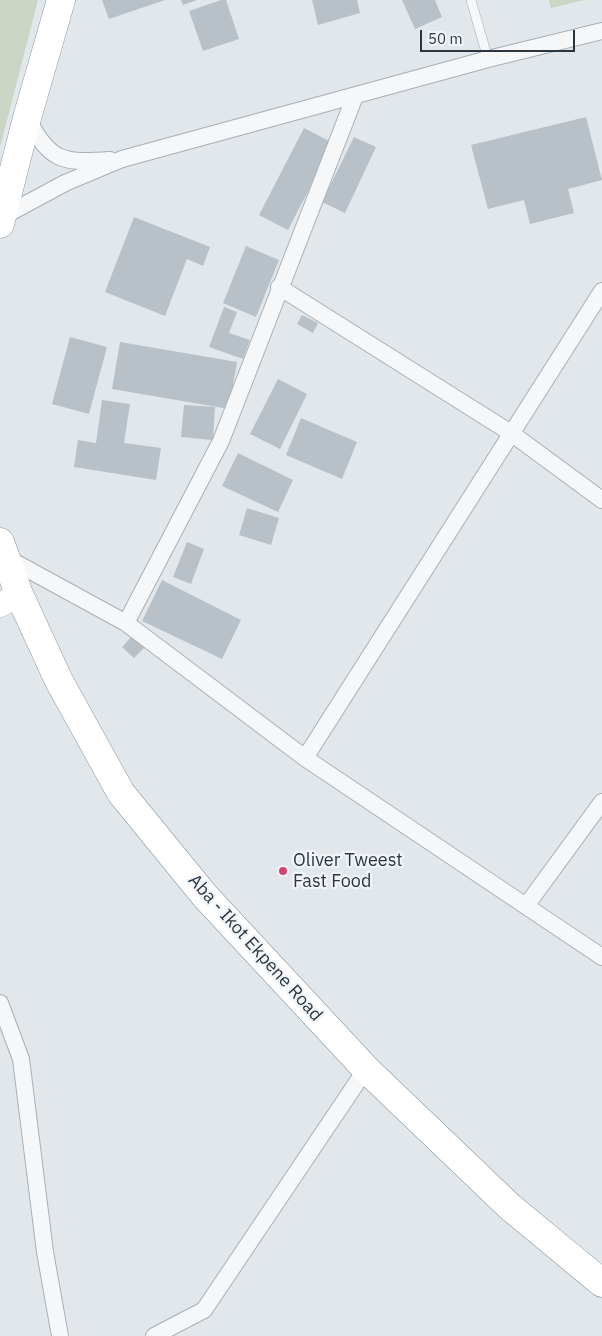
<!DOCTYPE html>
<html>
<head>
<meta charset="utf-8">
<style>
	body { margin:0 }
	#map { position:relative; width:602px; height:1336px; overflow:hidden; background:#e2e7eb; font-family:"IBM Plex Sans",sans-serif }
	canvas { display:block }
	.scale { position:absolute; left:420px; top:30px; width:155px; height:22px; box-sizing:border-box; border:2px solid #2a3743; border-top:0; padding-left:6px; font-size:15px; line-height:18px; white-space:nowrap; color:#2a3743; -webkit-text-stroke:4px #f2f5f8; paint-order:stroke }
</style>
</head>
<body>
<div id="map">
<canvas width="602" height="1336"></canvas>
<div class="scale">50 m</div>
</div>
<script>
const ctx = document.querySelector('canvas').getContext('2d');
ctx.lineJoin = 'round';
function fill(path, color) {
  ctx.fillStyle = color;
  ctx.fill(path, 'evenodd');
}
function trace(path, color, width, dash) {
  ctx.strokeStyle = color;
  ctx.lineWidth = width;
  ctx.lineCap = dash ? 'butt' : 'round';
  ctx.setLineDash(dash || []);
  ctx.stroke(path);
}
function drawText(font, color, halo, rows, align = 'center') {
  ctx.font = font + ' "IBM Plex Sans",sans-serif';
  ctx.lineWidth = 4.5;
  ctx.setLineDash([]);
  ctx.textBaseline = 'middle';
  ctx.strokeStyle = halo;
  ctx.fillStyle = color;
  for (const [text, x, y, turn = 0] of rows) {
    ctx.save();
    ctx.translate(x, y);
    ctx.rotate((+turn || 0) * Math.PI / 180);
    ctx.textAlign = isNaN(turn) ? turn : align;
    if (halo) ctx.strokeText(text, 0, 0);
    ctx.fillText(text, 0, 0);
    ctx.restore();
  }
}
fill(new Path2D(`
	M 0,0 L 38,0 L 0,147 Z
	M 549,0 L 584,0 L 551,8 Z`), '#cad5c3');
fill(new Path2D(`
	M 102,0 L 165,0 L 109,19 Z
	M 181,0 L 197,0 L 183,5 Z
	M 221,0 L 226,0 L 239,39 L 203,51 L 189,11 Z
	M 312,0 L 357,0 L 360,13 L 318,25 Z
	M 402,0 L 435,0 L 442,17 L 415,29 Z
	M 586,117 L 602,180 L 568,189 L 574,213 L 530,224 L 524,200 L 488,209 L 471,145 Z
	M 304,128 L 333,143 L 288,230 L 259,215 Z
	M 354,137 L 376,147 L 345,213 L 322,202 Z
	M 134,217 L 210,247 L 203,266 L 187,259 L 165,316 L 105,292 Z
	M 246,246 L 279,260 L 256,317 L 223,303 Z
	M 224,307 L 237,312 L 229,333 L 250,340 L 243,359 L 209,347 Z
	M 302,315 L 318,323 L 313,333 L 297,324 Z
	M 70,337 L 107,347 L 89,414 L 52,404 Z
	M 120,342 L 237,362 L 229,409 L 112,389 Z
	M 278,379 L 307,394 L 280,449 L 250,434 Z
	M 102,400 L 130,404 L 124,443 L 161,448 L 156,480 L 74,467 L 78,440 L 96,443 Z
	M 184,405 L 215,407 L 213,440 L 181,437 Z
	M 301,418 L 357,442 L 342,479 L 286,455 Z
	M 238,453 L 293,480 L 278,512 L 222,486 Z
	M 247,508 L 279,518 L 271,545 L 239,535 Z
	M 187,542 L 204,549 L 191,584 L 173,577 Z
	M 162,580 L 241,620 L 222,659 L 142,621 Z
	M 132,636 L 144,648 L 134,658 L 122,647 Z`), '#b9c1c8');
const lane = new Path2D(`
	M 471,0 L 488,59`);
const street = new Path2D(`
	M 27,118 C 51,162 61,163 110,160
	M 2,217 L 65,183 L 122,159 L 488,59 L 602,31
	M 279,287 L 511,433 L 602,500
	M 7,558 L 126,623 L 305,758 L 602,957
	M 126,623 L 221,441 L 355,96
	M 305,758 L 602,291
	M 526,906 L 602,802
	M 0,1003 L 21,1059 L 45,1252 L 60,1336
	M 154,1336 L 204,1310 L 366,1069`);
const secondary = new Path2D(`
	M 0,605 L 19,594`);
const highway = new Path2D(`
	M 0,224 L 27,118 L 61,0
	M 0,542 L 19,594 L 59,681 L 121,793 L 205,896 L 366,1069 L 509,1206 L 602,1283`);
trace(lane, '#a7afb5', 10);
trace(street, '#a7afb5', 18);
trace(secondary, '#a7afb5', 25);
trace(highway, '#8997a2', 29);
trace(lane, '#f5f7f9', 9);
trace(street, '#f5f7f9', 16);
trace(secondary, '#fff', 24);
trace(highway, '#fff', 28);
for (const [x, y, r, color] of [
	[283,871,5,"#d14671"]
]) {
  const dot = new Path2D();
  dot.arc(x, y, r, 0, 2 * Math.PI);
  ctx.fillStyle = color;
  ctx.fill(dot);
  trace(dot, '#f2f5f8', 2);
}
drawText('18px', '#2a3743', '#f2f5f8', [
	["Oliver Tweest",293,861],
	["Fast Food",293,882]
], 'left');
drawText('18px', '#2a3743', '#f2f5f8', [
	["Aba - Ikot Ekpene Road",255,948,48]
]);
</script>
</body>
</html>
